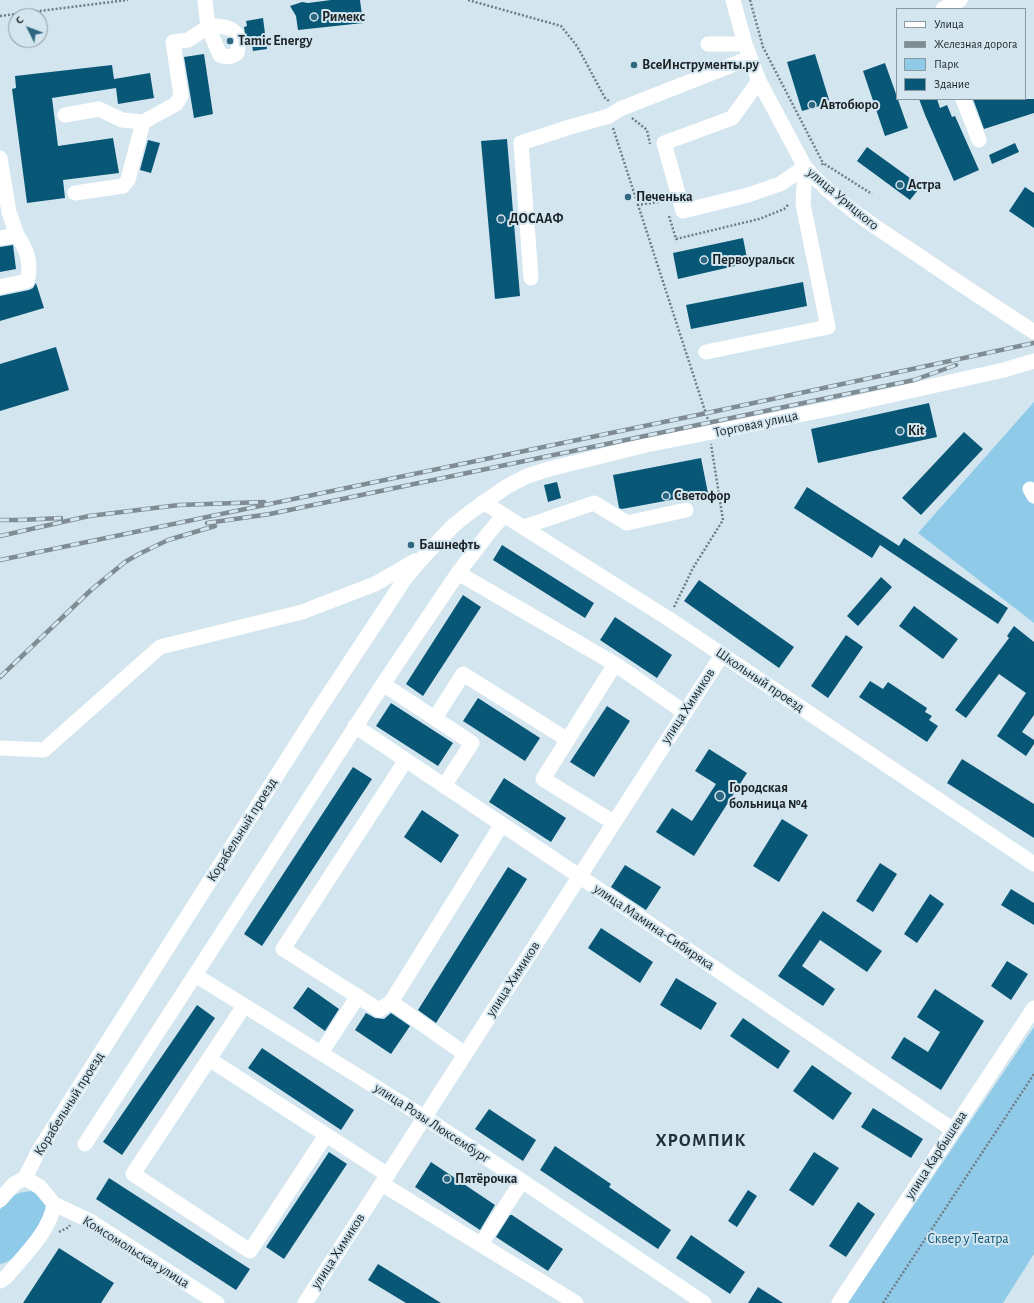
<!DOCTYPE html>
<html>
<head>
<meta charset="utf-8">
<style>
	body { margin:0 }
	#map { position:relative; width:1034px; height:1303px; overflow:hidden; background:#d3e6f0; font-family:"Alegreya Sans",sans-serif }
	canvas { display:block }
	.legend { position:absolute; left:896px; top:8px; width:130px; height:92px; box-sizing:border-box; background:#d3e6f0; border:1px solid #8a98a0; margin:0; padding:5px 7px; list-style:none; font-size:12px; color:#1c2327 }
	.legend li { display:flex; align-items:center; gap:8px; height:20px }
	.legend b { width:20px; border:1px solid #8a98a0 }
	.north { position:absolute; left:8px; top:8px; width:40px; height:40px; box-sizing:border-box; background:#d3e6f0; border:1px solid #8a98a0; border-radius:50%; rotate:312deg; font-size:11px; font-weight:700; line-height:16px; text-align:center; color:#1c2327 }
	.north::after { content:''; display:block; margin:auto; width:14px; height:18px; background:#2f6680; clip-path:polygon(50% 0,100% 100%,50% 72%,0 100%) }
</style>
</head>
<body>
<div id="map">
<canvas width="1034" height="1303"></canvas>
<ul class="legend">
<li><b style="height:5px;background:#fff"></b>Улица</li>
<li><b style="height:5px;background:#7f8c93"></b>Железная дорога</li>
<li><b style="height:11px;background:#90cae9"></b>Парк</li>
<li><b style="height:11px;background:#095776"></b>Здание</li>
</ul>
<div class="north">С</div>
</div>
<script>
const ctx = document.querySelector('canvas').getContext('2d');
ctx.lineJoin = 'round';
function fill(path, color) {
  ctx.fillStyle = color;
  ctx.fill(path, 'evenodd');
}
function trace(path, color, width, dash) {
  ctx.strokeStyle = color;
  ctx.lineWidth = width;
  ctx.lineCap = dash ? 'butt' : 'round';
  ctx.setLineDash(dash || []);
  ctx.stroke(path);
}
function drawText(font, color, halo, rows, align = 'center') {
  ctx.font = font + ' "Alegreya Sans",sans-serif';
  ctx.lineWidth = 4;
  ctx.setLineDash([]);
  ctx.textBaseline = 'middle';
  ctx.strokeStyle = halo;
  ctx.fillStyle = color;
  for (const [text, x, y, turn = 0] of rows) {
    ctx.save();
    ctx.translate(x, y);
    ctx.rotate((+turn || 0) * Math.PI / 180);
    ctx.textAlign = isNaN(turn) ? turn : align;
    if (halo) ctx.strokeText(text, 0, 0);
    ctx.fillText(text, 0, 0);
    ctx.restore();
  }
}
fill(new Path2D(`
	M 1034,402 L 1034,623 L 918,533 Z
	M 1034,1027 L 1034,1254 L 1003,1303 L 848,1303 Z
	M 31,1191 L 42,1197 L 48,1210 C 37,1227 22,1260 0,1264 L 0,1210 C 12,1196 13,1193 31,1191 Z`), '#90cae9');
fill(new Path2D(`
	M 331,0 L 360,0 L 363,23 L 298,30 L 296,16 L 290,6 L 302,2 L 308,3 Z
	M 263,18 L 267,49 L 253,51 L 252,45 L 247,46 L 244,27 L 247,26 L 246,21 Z
	M 204,54 L 213,114 L 194,118 L 184,57 Z
	M 815,54 L 830,103 L 802,111 L 787,62 Z
	M 885,63 L 908,128 L 885,136 L 863,71 Z
	M 112,65 L 114,79 L 150,73 L 154,98 L 118,104 L 116,88 L 52,98 L 58,146 L 113,138 L 119,173 L 63,180 L 65,198 L 27,203 L 12,89 L 16,88 L 15,76 Z
	M 919,99 L 937,99 L 940,108 L 947,105 L 952,117 L 955,116 L 979,170 L 954,181 L 925,115 Z
	M 973,99 L 1034,99 L 1034,113 L 984,129 Z
	M 507,139 L 520,296 L 495,299 L 481,141 Z
	M 148,140 L 160,143 L 151,173 L 140,170 Z
	M 1015,143 L 1019,152 L 992,164 L 989,155 Z
	M 867,147 L 921,186 L 910,200 L 857,161 Z
	M 1025,187 L 1034,193 L 1034,228 L 1009,211 Z
	M 743,238 L 748,263 L 678,279 L 673,253 Z
	M 13,245 L 16,269 L 0,272 L 0,247 Z
	M 803,282 L 807,306 L 691,329 L 686,305 Z
	M 36,283 L 44,308 L 0,321 L 0,296 L 29,290 L 33,288 Z
	M 56,347 L 69,390 L 0,411 L 0,364 Z
	M 929,403 L 937,437 L 818,463 L 811,429 Z
	M 964,432 L 983,449 L 921,515 L 902,498 Z
	M 701,458 L 708,493 L 622,509 L 619,508 L 613,475 Z
	M 557,482 L 561,498 L 548,502 L 544,485 Z
	M 807,487 L 899,546 L 904,538 L 1008,608 L 998,624 L 880,545 L 872,558 L 794,508 Z
	M 502,545 L 594,603 L 585,618 L 493,560 Z
	M 881,577 L 892,587 L 858,626 L 847,616 Z
	M 699,580 L 794,647 L 779,668 L 684,601 Z
	M 463,595 L 481,607 L 423,696 L 406,684 Z
	M 914,606 L 958,639 L 943,659 L 899,626 Z
	M 615,617 L 672,655 L 657,678 L 600,640 Z
	M 1014,626 L 1034,642 L 1034,715 L 1022,732 L 1034,740 L 1034,744 L 1026,756 L 997,736 L 1026,693 L 999,674 L 966,718 L 955,710 L 1009,638 L 1007,636 Z
	M 846,635 L 863,647 L 828,698 L 811,686 Z
	M 870,681 L 883,689 L 888,682 L 927,708 L 925,712 L 932,716 L 929,720 L 938,726 L 927,742 L 859,697 Z
	M 478,698 L 540,738 L 525,761 L 463,721 Z
	M 391,703 L 453,743 L 438,766 L 376,726 Z
	M 607,706 L 630,721 L 594,777 L 570,762 Z
	M 709,749 L 747,773 L 694,856 L 656,832 L 672,808 L 692,821 L 716,784 L 695,771 Z
	M 962,759 L 1034,804 L 1034,838 L 947,783 Z
	M 353,767 L 372,779 L 262,946 L 244,934 Z
	M 504,778 L 566,818 L 551,842 L 489,802 Z
	M 422,810 L 459,835 L 441,863 L 404,837 Z
	M 782,819 L 808,835 L 779,882 L 753,866 Z
	M 880,863 L 897,874 L 873,912 L 856,901 Z
	M 625,865 L 661,887 L 646,910 L 611,887 Z
	M 508,867 L 527,879 L 436,1023 L 418,1010 Z
	M 1011,889 L 1034,903 L 1034,925 L 1001,905 Z
	M 930,894 L 944,904 L 917,943 L 904,934 Z
	M 823,911 L 882,951 L 867,972 L 820,940 L 802,966 L 835,989 L 823,1006 L 778,976 Z
	M 601,928 L 653,962 L 640,983 L 588,948 Z
	M 1007,961 L 1028,974 L 1011,1000 L 991,986 Z
	M 676,978 L 717,1003 L 701,1030 L 660,1005 Z
	M 308,987 L 339,1009 L 325,1031 L 293,1008 Z
	M 935,989 L 984,1021 L 941,1090 L 891,1058 L 904,1037 L 928,1052 L 940,1032 L 917,1017 Z
	M 197,1005 L 215,1018 L 122,1155 L 103,1142 Z
	M 366,1013 L 375,1018 L 384,1019 L 391,1013 L 410,1026 L 391,1054 L 355,1030 Z
	M 743,1018 L 790,1051 L 778,1069 L 730,1036 Z
	M 262,1048 L 354,1110 L 341,1130 L 248,1068 Z
	M 812,1065 L 852,1093 L 833,1120 L 793,1091 Z
	M 873,1108 L 923,1139 L 911,1158 L 861,1127 Z
	M 489,1109 L 536,1140 L 523,1161 L 475,1129 Z
	M 555,1146 L 611,1184 L 609,1187 L 671,1230 L 658,1249 L 540,1170 Z
	M 329,1152 L 347,1164 L 284,1259 L 266,1247 Z
	M 814,1152 L 839,1168 L 813,1206 L 789,1190 Z
	M 431,1162 L 495,1205 L 480,1230 L 415,1187 Z
	M 109,1178 L 250,1269 L 236,1290 L 96,1199 Z
	M 748,1190 L 757,1196 L 737,1227 L 728,1221 Z
	M 858,1202 L 875,1214 L 846,1257 L 829,1246 Z
	M 510,1215 L 512,1215 L 563,1249 L 548,1271 L 496,1237 Z
	M 691,1235 L 745,1272 L 730,1294 L 676,1258 Z
	M 59,1248 L 114,1283 L 101,1303 L 23,1303 Z
	M 378,1264 L 441,1303 L 406,1303 L 368,1280 Z
	M 758,1287 L 783,1303 L 748,1303 Z`), '#095776');
trace(new Path2D(`
	M 468,0 L 561,26 L 577,46 L 605,98 L 609,101
	M 750,0 L 763,47 L 823,163
	M 0,16 L 128,0
	M 632,118 L 647,130 L 650,144
	M 613,128 L 708,420
	M 822,165 L 823,163 L 872,194
	M 637,205 L 665,201
	M 669,216 L 676,239 L 759,219 L 784,209 L 789,204
	M 674,607 L 693,568 L 723,520 L 711,444
	M 59,1232 L 69,1227 L 70,1225
	M 883,1303 L 1034,1074`), '#707d84', 2.5, [2, 2]);
trace(new Path2D(`
	M 733,0 L 745,44 L 759,81 L 805,167 C 834,201 878,229 915,253 C 954,280 994,306 1034,332
	M 943,9 L 960,0
	M 217,26 C 235,27 241,34 237,53 C 231,57 227,58 220,55 L 208,27 Z
	M 708,44 L 745,44
	M 759,81 L 732,118 L 664,143 L 683,211 L 748,195 L 780,184 L 805,167
	M 963,99 L 979,140
	M 65,115 L 99,109 L 122,120 L 143,122 L 176,104 L 181,96 L 173,42 L 188,40 L 208,27 L 205,0
	M 0,158 L 9,212 L 17,235
	M 75,193 L 123,186 L 128,180 L 143,122
	M 0,238 L 17,235 C 27,249 32,264 27,281 L 0,287
	M 531,278 L 521,143 L 570,127 L 609,116 L 620,109 L 750,58
	M 706,352 L 828,327 L 803,204 L 805,167
	M 1030,489 L 1034,496
	M 483,502 L 669,619 L 1034,864
	M 524,527 L 594,503 L 627,523 L 686,510
	M 458,573 L 615,664 L 684,712
	M 383,684 L 472,743 L 444,786
	M 435,718 L 463,674 L 568,740
	M 355,726 L 579,876 L 953,1130
	M 0,748 L 44,750 L 160,647 L 302,612 L 375,584 L 415,561
	M 406,760 L 283,949 L 379,1010 L 391,1002 L 502,824
	M 613,822 L 543,779 L 615,664
	M 195,975 L 424,1117 L 522,1181 L 704,1303
	M 391,1002 L 465,1054
	M 321,1053 L 358,996
	M 209,1059 L 244,1006
	M 326,1135 L 250,1251 L 133,1174 L 209,1059 L 388,1175
	M 85,1144 L 195,975 L 383,684 L 458,573 L 487,535 L 504,515
	M 25,1178 L 39,1150 L 319,709 L 387,606 L 406,577 L 426,554 L 454,525 L 469,513 L 506,487 L 527,476 L 549,469 L 646,445 L 829,409 L 1004,370 L 1034,361
	M 382,1184 L 576,1303
	M 0,1200 L 14,1184 L 25,1178 L 40,1187 L 54,1204 C 50,1232 23,1256 6,1277 L 0,1281
	M 54,1204 L 90,1221 L 217,1303
	M 481,1244 L 522,1181
	M 305,1303 L 722,655
	M 839,1303 L 1034,1008`), '#fff', 15);
const rail = new Path2D(`
	M 0,520 L 20,520 L 61,518
	M 207,523 L 270,514 L 914,380 L 956,365
	M 0,536 L 89,516 L 179,505 L 264,502
	M 0,560 L 707,413 L 1034,343
	M 0,677 L 91,590 L 125,562 L 139,554 L 168,540 L 215,526`);
trace(rail, '#7f8c93', 4.5);
trace(rail, '#d3e6f0', 3, [9]);
for (const [x, y, r, color] of [
	[314,17,4,"#2f6680"],
	[230,41,4,"#2f6680"],
	[634,65,4,"#2f6680"],
	[812,105,4,"#2f6680"],
	[900,185,4,"#2f6680"],
	[628,197,4,"#2f6680"],
	[501,219,4,"#2f6680"],
	[704,260,4,"#2f6680"],
	[900,431,4,"#2f6680"],
	[666,496,4,"#2f6680"],
	[411,545,4,"#2f6680"],
	[720,796,5,"#2f6680"],
	[447,1179,4,"#2f6680"]
]) {
  const dot = new Path2D();
  dot.arc(x, y, r, 0, 2 * Math.PI);
  ctx.fillStyle = color;
  ctx.fill(dot);
  trace(dot, '#d3e6f0', 1.5);
}
drawText('bold 14px', '#1c2327', '#d3e6f0', [
	["Римекс",322,17],
	["Tamic Energy",238,41],
	["ВсеИнструменты.ру",642,65],
	["Автобюро",820,105],
	["Астра",908,185],
	["Печенька",636,197],
	["ДОСААФ",509,219],
	["Первоуральск",712,260],
	["Kit",908,431],
	["Светофор",674,496],
	["Башнефть",419,545],
	["Городская",729,788],
	["больница №4",729,804],
	["Пятёрочка",455,1179]
], 'left');
drawText('14px', '#1c2327', '#d3e6f0', [
	["улица Урицкого",843,199,40],
	["Торговая улица",756,424,-12],
	["Школьный проезд",760,680,34],
	["улица Химиков",688,706,-57],
	["Корабельный проезд",242,830,-58],
	["улица Мамина-Сибиряка",654,927,34],
	["улица Химиков",513,979,-57],
	["Корабельный проезд",69,1104,-58],
	["улица Розы Люксембург",432,1123,33],
	["улица Карбышева",936,1155,-57],
	["улица Химиков",338,1251,-57],
	["Комсомольская улица",136,1252,32]
]);
drawText('14px', '#0d5573', '#d3e6f0', [
	["Сквер у Театра",968,1239]
]);
ctx.letterSpacing = '1px';
drawText('bold 18px', '#213039', '#d3e6f0', [
	["ХРОМПИК",701,1141]
]);
ctx.letterSpacing = '0px';
</script>
</body>
</html>
